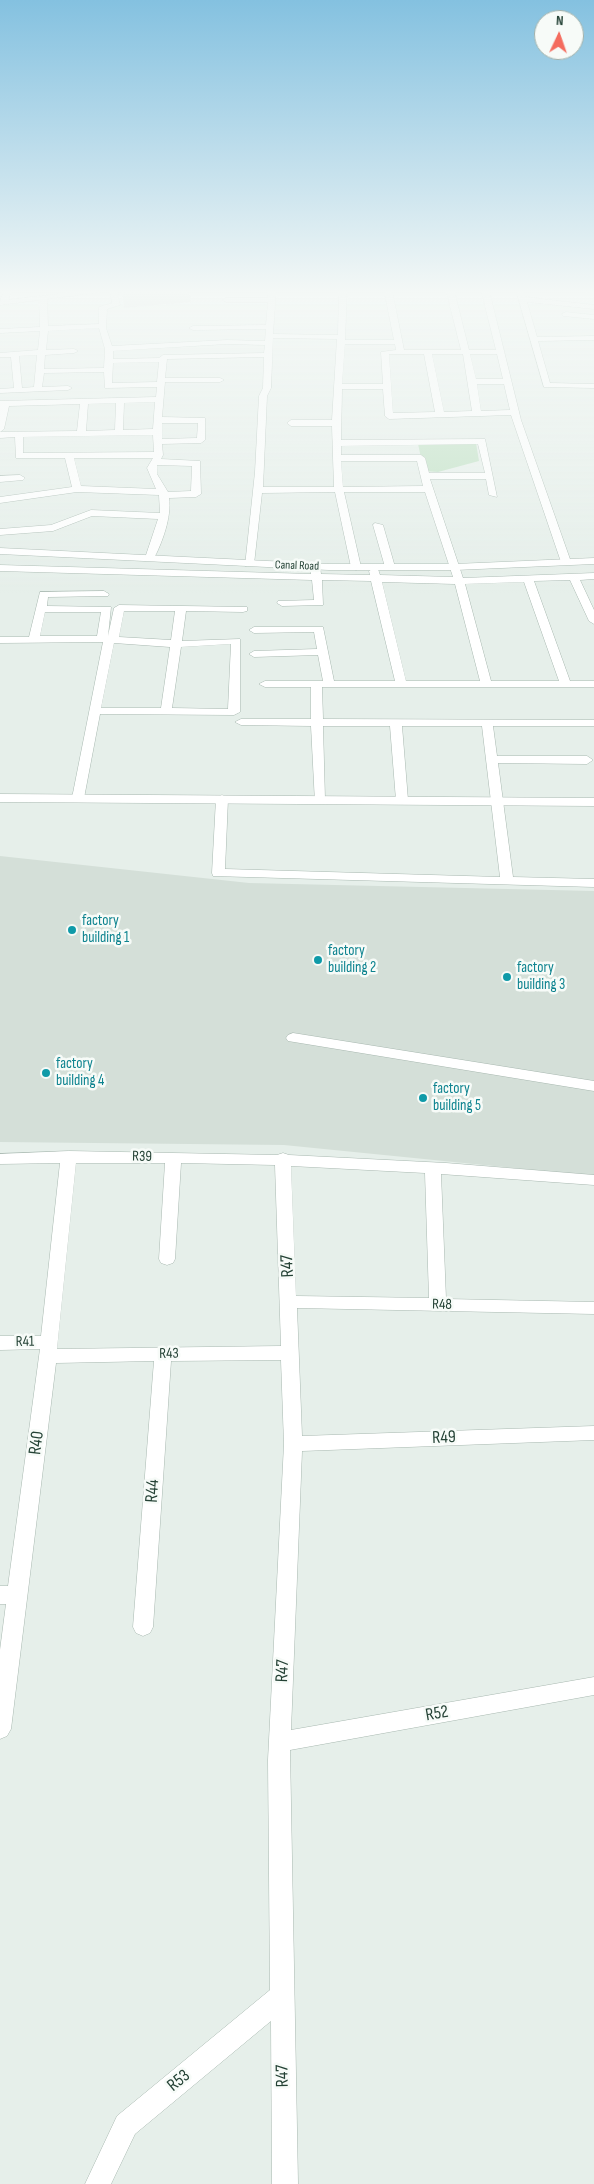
<!DOCTYPE html>
<html>
<head>
<meta charset="utf-8">
<style>
	body { margin:0 }
	#map { position:relative; width:594px; height:2184px; overflow:hidden; background:#e6efea; font-family:"Sofia Sans Condensed",sans-serif }
	canvas { display:block }
	.north { position:absolute; left:534px; top:10px; width:50px; height:50px; box-sizing:border-box; background:#f7fbf8; border:1px solid #a3b1aa; border-radius:50%; rotate:3deg; font-size:14px; font-weight:700; line-height:20px; text-align:center; color:#244235 }
	.north::after { content:''; display:block; margin:auto; width:18px; height:22px; background:#f46c5e; clip-path:polygon(50% 0,100% 100%,50% 72%,0 100%) }
</style>
</head>
<body>
<div id="map">
<canvas width="594" height="2184"></canvas>
<div class="north">N</div>
</div>
<script>
const ctx = document.querySelector('canvas').getContext('2d');
ctx.lineJoin = 'round';
function fill(path, color) {
  ctx.fillStyle = color;
  ctx.fill(path, 'evenodd');
}
function trace(path, color, width, dash) {
  ctx.strokeStyle = color;
  ctx.lineWidth = width;
  ctx.lineCap = dash ? 'butt' : 'round';
  ctx.setLineDash(dash || []);
  ctx.stroke(path);
}
function drawText(font, color, halo, rows, align = 'center') {
  ctx.font = font + ' "Sofia Sans Condensed",sans-serif';
  ctx.lineWidth = 5;
  ctx.setLineDash([]);
  ctx.textBaseline = 'middle';
  ctx.strokeStyle = halo;
  ctx.fillStyle = color;
  for (const [text, x, y, turn = 0] of rows) {
    ctx.save();
    ctx.translate(x, y);
    ctx.rotate((+turn || 0) * Math.PI / 180);
    ctx.textAlign = isNaN(turn) ? turn : align;
    if (halo) ctx.strokeText(text, 0, 0);
    ctx.fillText(text, 0, 0);
    ctx.restore();
  }
}
fill(new Path2D(`
	M 189,290 L 191,302 L 124,308 L 122,291 Z
	M 0,856 L 249,883 L 594,891 L 594,1176 L 284,1145 L 0,1142 Z`), '#d4dfd8');
fill(new Path2D(`
	M 476,443 L 479,461 L 438,472 L 424,471 L 418,444 Z`), '#bfe0c3');
const minor = new Path2D(`
	M 4,290 L 11,290 L 8,302 L 4,304 L 0,302 Z
	M 117,290 L 120,305 L 107,309 L 106,328 L 112,346 L 227,340 L 265,341 L 266,329 L 193,330 L 189,328 L 193,326 L 266,325 L 268,302 L 226,302 L 222,300 L 226,298 L 268,298 L 268,290 L 276,290 L 273,334 L 338,335 L 339,290 L 347,290 L 345,340 L 394,340 L 384,290 L 392,290 L 404,350 L 461,350 L 446,290 L 454,290 L 469,350 L 496,350 L 481,290 L 489,290 L 521,420 L 571,562 L 569,564 L 561,562 L 511,415 L 389,419 L 385,416 L 383,389 L 342,389 L 341,440 L 485,439 L 497,497 L 489,495 L 486,479 L 430,479 L 463,578 L 594,573 L 594,579 L 580,580 L 594,610 L 594,624 L 589,621 L 570,580 L 534,581 L 570,681 L 594,681 L 594,687 L 322,687 L 323,719 L 594,720 L 594,726 L 493,726 L 497,756 L 587,756 L 593,760 L 587,764 L 498,763 L 513,877 L 594,879 L 594,887 L 213,876 L 212,873 L 216,799 L 222,795 L 228,799 L 225,869 L 500,877 L 482,726 L 402,726 L 408,800 L 402,804 L 396,800 L 390,726 L 323,726 L 325,800 L 323,803 L 315,803 L 311,726 L 241,725 L 235,722 L 241,719 L 311,719 L 311,687 L 265,687 L 259,684 L 265,681 L 323,681 L 318,655 L 254,657 L 249,654 L 254,651 L 317,649 L 314,632 L 254,633 L 249,630 L 254,627 L 323,627 L 334,681 L 395,681 L 371,581 L 322,580 L 323,605 L 282,606 L 277,603 L 278,601 L 314,600 L 312,580 L 0,571 L 0,565 L 311,574 L 311,569 L 316,566 L 320,567 L 321,574 L 370,575 L 369,571 L 374,568 L 378,569 L 380,575 L 453,577 L 425,492 L 344,492 L 361,567 L 356,570 L 351,567 L 335,492 L 262,493 L 254,564 L 245,566 L 255,472 L 259,396 L 263,388 L 264,357 L 167,359 L 165,378 L 220,378 L 224,380 L 220,382 L 165,382 L 162,417 L 205,418 L 205,440 L 201,443 L 162,444 L 163,455 L 161,459 L 200,461 L 201,494 L 196,497 L 169,498 C 172,516 162,544 153,560 L 145,558 L 158,519 L 92,516 L 53,531 L 0,535 L 0,529 L 51,525 L 91,510 L 160,513 L 159,495 L 77,492 L 0,503 L 0,497 L 72,487 L 65,458 L 16,458 L 15,437 L 0,438 L 0,432 L 77,431 L 80,404 L 9,406 L 4,429 L 0,432 L 0,401 L 156,397 L 157,387 L 105,388 L 104,372 L 44,373 L 42,387 L 68,386 L 72,388 L 68,390 L 0,393 L 0,389 L 14,388 L 11,357 L 0,357 L 0,353 L 38,350 L 40,331 L 0,333 L 0,329 L 40,327 L 39,298 L 43,296 L 47,298 L 48,326 L 99,324 L 99,307 L 112,303 L 110,291 ZM 99,328 L 105,349 L 104,368 L 44,369 L 45,355 L 74,353 L 78,351 L 74,349 L 46,350 L 48,331 ZM 273,338 L 337,339 L 332,420 L 291,420 L 287,423 L 291,426 L 332,426 L 334,487 L 263,487 L 267,396 L 271,388 ZM 227,344 L 265,345 L 264,353 L 163,355 L 159,358 L 113,359 L 113,351 ZM 345,344 L 395,344 L 396,350 L 381,352 L 383,384 L 342,384 ZM 389,354 L 424,354 L 435,412 L 393,413 ZM 432,354 L 463,354 L 472,411 L 444,412 ZM 470,354 L 497,354 L 503,379 L 476,379 ZM 37,355 L 34,387 L 22,388 L 19,356 ZM 159,362 L 157,382 L 112,383 L 113,363 ZM 477,384 L 504,384 L 510,410 L 481,411 ZM 155,402 L 153,429 L 123,430 L 124,403 ZM 116,403 L 115,430 L 86,431 L 88,404 ZM 162,423 L 198,423 L 197,438 L 162,439 ZM 153,435 L 154,452 L 23,453 L 23,437 ZM 478,444 L 485,473 L 429,473 L 425,458 L 421,455 L 341,455 L 341,446 ZM 74,458 L 153,458 L 147,468 L 156,489 L 81,486 ZM 341,461 L 417,461 L 423,486 L 343,487 ZM 157,465 L 192,466 L 191,491 L 168,492 L 157,474 ZM 382,582 L 455,584 L 480,681 L 406,681 ZM 524,582 L 559,681 L 491,681 L 465,584 Z
	M 516,290 L 524,290 L 526,297 L 594,305 L 594,309 L 527,302 L 537,337 L 594,336 L 594,340 L 538,341 L 550,383 L 594,384 L 594,388 L 544,387 Z
	M 566,312 L 594,315 L 594,319 L 563,316 L 562,314 Z
	M 20,475 L 25,478 L 23,480 L 0,482 L 0,476 Z
	M 375,523 L 383,525 L 395,567 L 394,569 L 385,567 L 373,525 Z
	M 104,591 L 109,594 L 108,596 L 48,597 L 47,606 L 111,607 L 108,636 L 114,608 L 119,605 L 247,607 L 247,611 L 243,612 L 186,611 L 182,641 L 240,639 L 240,712 L 234,715 L 100,714 L 84,798 L 78,802 L 72,798 L 103,642 L 0,643 L 0,637 L 29,637 L 40,592 ZM 124,611 L 175,611 L 171,640 L 119,637 ZM 45,612 L 101,612 L 97,636 L 40,636 ZM 114,643 L 170,647 L 161,708 L 101,708 ZM 231,644 L 228,709 L 172,708 L 181,647 Z
	M 293,1033 L 594,1081 L 594,1091 L 288,1041 L 286,1038 L 288,1035 Z
	M 69,1151 L 277,1155 L 283,1153 L 289,1155 L 446,1163 L 594,1175 L 594,1185 L 441,1174 L 446,1299 L 594,1302 L 594,1314 L 297,1308 L 302,1436 L 594,1426 L 594,1440 L 302,1451 L 291,1730 L 594,1677 L 594,1695 L 290,1750 L 298,2184 L 272,2184 L 271,2021 L 135,2134 L 111,2184 L 85,2184 L 117,2116 L 270,1990 L 268,1760 L 284,1444 L 281,1360 L 171,1361 L 153,1627 L 150,1633 L 143,1636 L 136,1633 L 133,1627 L 154,1361 L 56,1363 L 11,1729 L 7,1736 L 0,1739 L 0,1650 L 6,1604 L 0,1604 L 0,1586 L 8,1586 L 40,1349 L 0,1350 L 0,1336 L 41,1336 L 60,1163 L 0,1164 L 0,1154 ZM 76,1163 L 165,1163 L 159,1259 L 161,1263 L 167,1265 L 173,1263 L 175,1259 L 181,1163 L 275,1165 L 281,1346 L 57,1349 ZM 291,1166 L 425,1173 L 429,1298 L 296,1296 Z`);
const tertiary = new Path2D(`
	M 585,290 L 594,290 L 594,293 L 585,292 Z
	M 0,548 L 329,564 L 455,564 L 594,558 L 594,564 L 455,570 L 329,570 L 0,554 Z
	M 0,794 L 594,798 L 594,806 L 0,802 Z`);
const secondary = new Path2D(`
	M 91,290 L 117,290 L 0,305 L 0,301 Z`);
trace(minor, '#a8b8b0', 1);
trace(tertiary, '#a8b8b0', 1);
trace(secondary, '#a4bbaf', 1);
fill(minor, '#fff');
fill(tertiary, '#fff');
fill(secondary, '#fff');
const sky = ctx.createLinearGradient(0, 0, 0, 596);
sky.addColorStop(0, '#84c1e0');
sky.addColorStop(0.49, '#f4f8f6');
sky.addColorStop(1, '#f4f8f600');
ctx.fillStyle = sky;
ctx.fillRect(0, 0, 594, 596);
for (const [x, y, r, color] of [
	[72,930,5,"#0f9aa8"],
	[318,960,5,"#0f9aa8"],
	[507,977,5,"#0f9aa8"],
	[46,1073,5,"#0f9aa8"],
	[423,1098,5,"#0f9aa8"]
]) {
  const dot = new Path2D();
  dot.arc(x, y, r, 0, 2 * Math.PI);
  ctx.fillStyle = color;
  ctx.fill(dot);
  trace(dot, '#f7fbf8', 2);
}
drawText('12px', '#244235', '#f7fbf8', [
	["Canal Road",297,566,2]
]);
drawText('15px', '#0d838f', '#f7fbf8', [
	["factory",82,921],
	["building 1",82,938],
	["factory",328,951],
	["building 2",328,968],
	["factory",517,968],
	["building 3",517,985],
	["factory",56,1064],
	["building 4",56,1081],
	["factory",433,1089],
	["building 5",433,1106]
], 'left');
drawText('15px', '#244235', '#f7fbf8', [
	["R39",142,1157,1],
	["R48",442,1305,1],
	["R41",25,1342,-1],
	["R43",169,1354,-1]
]);
drawText('18px', '#244235', '#f7fbf8', [
	["R47",288,1266,-92],
	["R49",444,1438,-2],
	["R40",37,1443,-83],
	["R44",153,1491,-86],
	["R47",283,1671,-87],
	["R52",437,1714,-10],
	["R47",283,2076,-91],
	["R53",179,2081,-40]
]);
</script>
</body>
</html>
